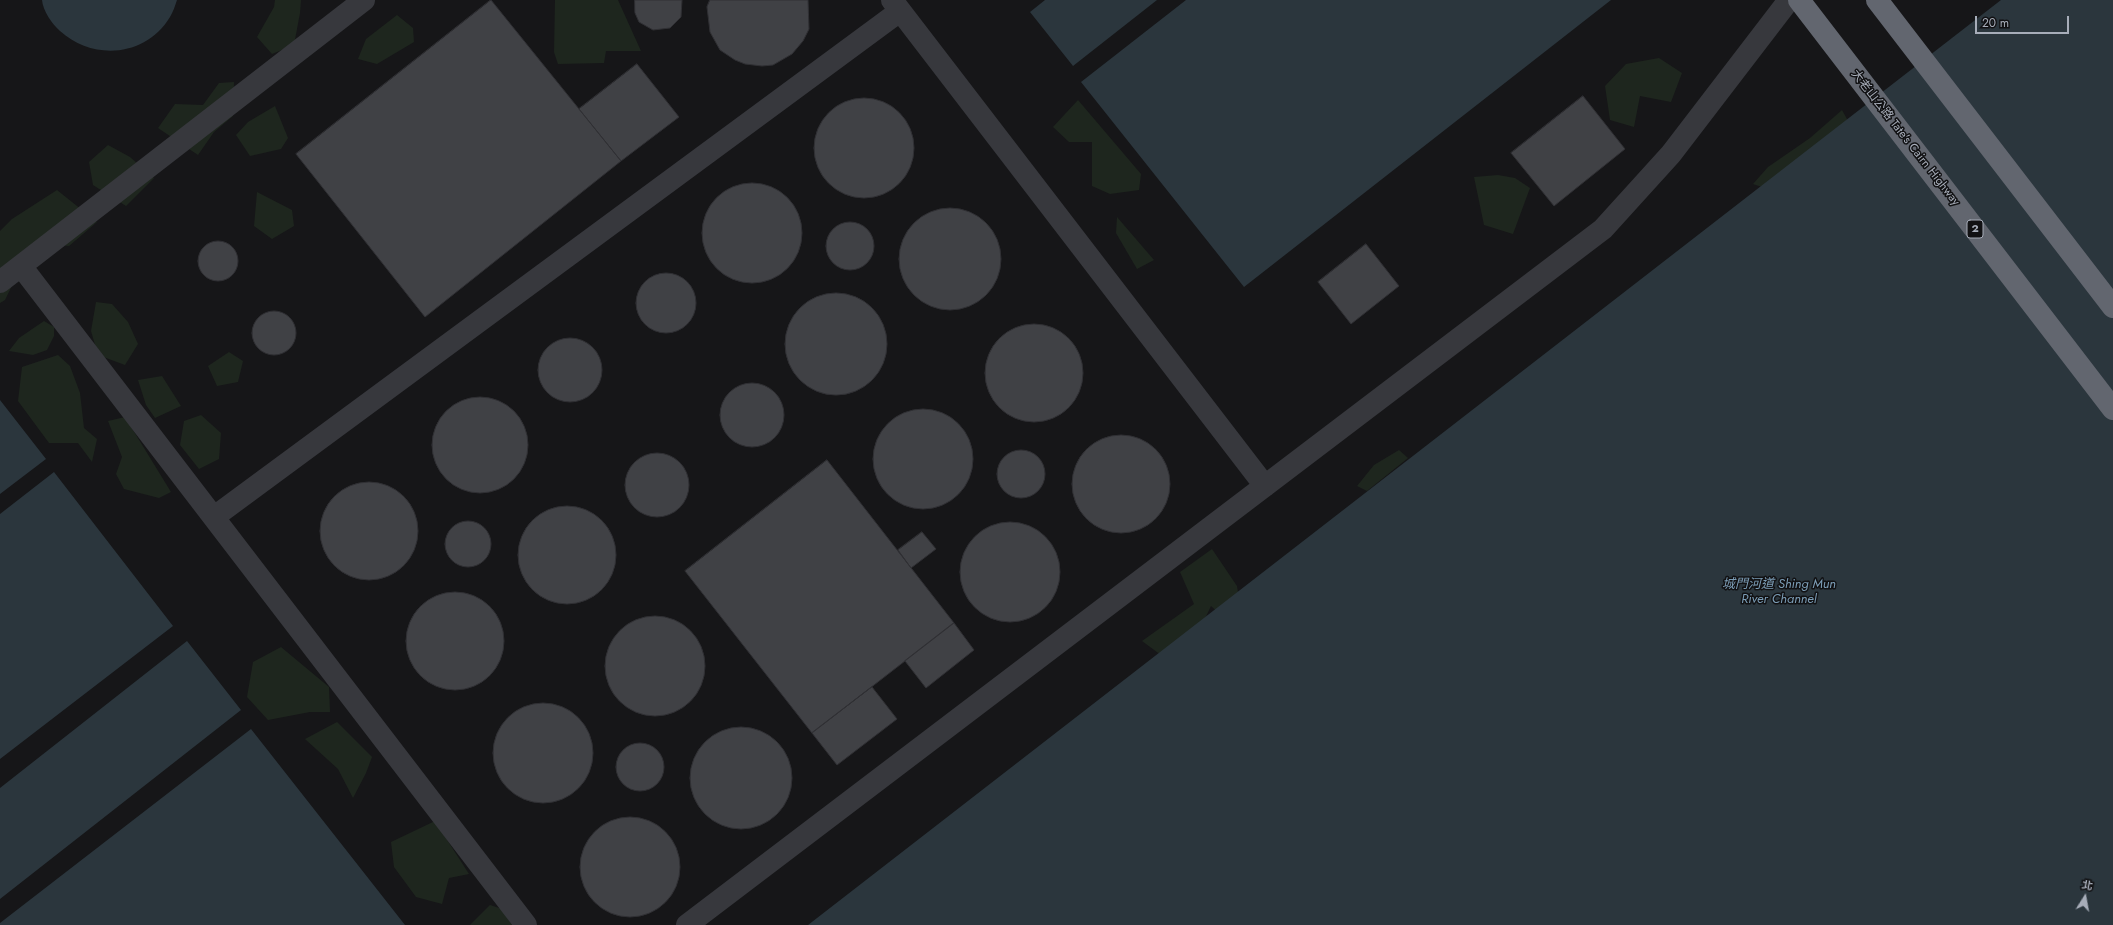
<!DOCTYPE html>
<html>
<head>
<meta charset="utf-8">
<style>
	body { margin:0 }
	#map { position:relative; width:2113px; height:925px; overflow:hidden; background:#161618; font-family:Jost,"Noto Sans TC",sans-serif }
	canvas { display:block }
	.north { position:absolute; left:2065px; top:877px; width:40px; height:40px; -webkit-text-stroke:3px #111113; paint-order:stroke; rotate:11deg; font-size:11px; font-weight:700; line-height:16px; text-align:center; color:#a7adb9 }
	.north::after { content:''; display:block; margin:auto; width:14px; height:18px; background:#a7adb9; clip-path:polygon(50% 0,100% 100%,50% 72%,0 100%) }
	.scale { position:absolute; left:1975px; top:16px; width:94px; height:18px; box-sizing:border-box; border:2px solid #a7adb9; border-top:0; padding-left:5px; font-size:12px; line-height:14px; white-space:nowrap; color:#a7adb9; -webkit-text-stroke:3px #111113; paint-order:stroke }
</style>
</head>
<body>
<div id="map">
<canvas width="2113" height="925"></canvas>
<div class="north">北</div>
<div class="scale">20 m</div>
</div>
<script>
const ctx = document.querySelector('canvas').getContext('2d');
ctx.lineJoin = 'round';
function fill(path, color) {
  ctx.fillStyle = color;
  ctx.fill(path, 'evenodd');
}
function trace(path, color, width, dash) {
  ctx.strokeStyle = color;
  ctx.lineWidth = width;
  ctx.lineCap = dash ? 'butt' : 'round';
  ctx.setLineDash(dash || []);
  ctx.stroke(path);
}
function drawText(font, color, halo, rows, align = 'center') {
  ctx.font = font + ' Jost,"Noto Sans TC",sans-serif';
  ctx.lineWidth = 3;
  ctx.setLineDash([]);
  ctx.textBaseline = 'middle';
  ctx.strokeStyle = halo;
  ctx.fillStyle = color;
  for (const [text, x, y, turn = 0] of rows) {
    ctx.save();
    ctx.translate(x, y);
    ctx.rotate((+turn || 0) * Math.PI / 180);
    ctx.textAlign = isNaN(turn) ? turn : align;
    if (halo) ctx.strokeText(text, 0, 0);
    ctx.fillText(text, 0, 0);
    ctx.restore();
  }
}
fill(new Path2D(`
	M 275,0 L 301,0 L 300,13 L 294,45 L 272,54 L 257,37 L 274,7 Z
	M 555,0 L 618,0 L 641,51 L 606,51 L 604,63 L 558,64 L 554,52 Z
	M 397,15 L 413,28 L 414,42 L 377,64 L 358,59 L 366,39 Z
	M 1659,58 L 1682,73 L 1671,102 L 1640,96 L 1634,127 L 1610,120 L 1605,86 L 1626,64 Z
	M 234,82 L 233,116 L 214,132 L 198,155 L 158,128 L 175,104 L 203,105 L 219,83 Z
	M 1078,100 L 1141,174 L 1139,190 L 1110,194 L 1092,186 L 1092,142 L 1069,142 L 1053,127 Z
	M 275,106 L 288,138 L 281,149 L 250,156 L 236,135 L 248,122 Z
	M 1842,110 L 1858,139 L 1762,187 L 1753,184 L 1768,167 L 1810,138 Z
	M 108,145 L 130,157 L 154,178 L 126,206 L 93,185 L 89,162 Z
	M 1498,175 L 1515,178 L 1530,188 L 1513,234 L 1484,225 L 1474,177 Z
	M 57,190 L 97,222 L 69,246 L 33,243 L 5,300 L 0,303 L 0,231 L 12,219 Z
	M 257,192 L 292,210 L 294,226 L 272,239 L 254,226 Z
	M 1117,217 L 1154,260 L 1137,269 L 1116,233 Z
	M 96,302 L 112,304 L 128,322 L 138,344 L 125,365 L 98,355 L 91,331 Z
	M 44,321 L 54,327 L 54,336 L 47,350 L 33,355 L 9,351 L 19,338 Z
	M 229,352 L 243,361 L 238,382 L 217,386 L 208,366 Z
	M 58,355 L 70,366 L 80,393 L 84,428 L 97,439 L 92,462 L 78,443 L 49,443 L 18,401 L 22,367 Z
	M 162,376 L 181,406 L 155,418 L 146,405 L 138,380 Z
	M 201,415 L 221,433 L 219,459 L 199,469 L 180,445 L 184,421 Z
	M 125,417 L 171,492 L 159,498 L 124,489 L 116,474 L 122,457 L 108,421 Z
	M 1399,450 L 1408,458 L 1367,491 L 1357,486 L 1374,465 Z
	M 1212,549 L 1237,586 L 1241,612 L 1227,621 L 1211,606 L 1190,650 L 1169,661 L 1142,641 L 1194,604 L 1180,572 Z
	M 281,647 L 329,687 L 330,712 L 310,712 L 268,720 L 247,697 L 253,662 Z
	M 337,722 L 372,757 L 366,773 L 353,798 L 338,769 L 305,739 Z
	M 435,821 L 469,874 L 449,878 L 442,904 L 416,897 L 394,867 L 391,842 Z
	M 490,905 L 502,909 L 512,925 L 470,925 Z`), '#1e261e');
fill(new Path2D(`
	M 42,0 L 177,0 C 175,6 173,12 170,17 C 146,57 93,61 60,31 C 52,24 43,11 42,0 Z
	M 1045,0 L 1157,0 L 1073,66 L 1030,12 Z
	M 1186,0 L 1611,0 L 1244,287 L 1081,82 Z
	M 2001,0 L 2113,0 L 2113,925 L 808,925 Z
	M 0,400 L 46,459 L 0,494 Z
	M 54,472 L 173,626 L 0,759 L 0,514 Z
	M 187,641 L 241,710 L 0,899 L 0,788 Z
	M 251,729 L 405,925 L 0,925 L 0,923 Z`), '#2b363d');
const building = new Path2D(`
	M 491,0 L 621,161 L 425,317 L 296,154 Z
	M 635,0 L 682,0 L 681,17 L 670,28 L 653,30 L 639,22 L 635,13 Z
	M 710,0 L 808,0 L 809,29 L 803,41 L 792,54 L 773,65 L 762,66 L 745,64 L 735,60 L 720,50 L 710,32 L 707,7 Z
	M 637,64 L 679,117 L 621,161 L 579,109 Z
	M 1583,96 L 1625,149 L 1554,206 L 1511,153 Z
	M814 148a50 50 0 1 1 100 0a50 50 0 1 1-100 0Z
	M702 233a50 50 0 1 1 100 0a50 50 0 1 1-100 0Z
	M899 259a51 51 0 1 1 102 0a51 51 0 1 1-102 0Z
	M826 246a24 24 0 1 1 48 0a24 24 0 1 1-48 0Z
	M198 261a20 20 0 1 1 40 0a20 20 0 1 1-40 0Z
	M 1366,244 L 1399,286 L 1351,324 L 1318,282 Z
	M636 303a30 30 0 1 1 60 0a30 30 0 1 1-60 0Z
	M785 344a51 51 0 1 1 102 0a51 51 0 1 1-102 0Z
	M252 333a22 22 0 1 1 44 0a22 22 0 1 1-44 0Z
	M985 373a49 49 0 1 1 98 0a49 49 0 1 1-98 0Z
	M538 370a32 32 0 1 1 64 0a32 32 0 1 1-64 0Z
	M720 415a32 32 0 1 1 64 0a32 32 0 1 1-64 0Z
	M432 445a48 48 0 1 1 96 0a48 48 0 1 1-96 0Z
	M873 459a50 50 0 1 1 100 0a50 50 0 1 1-100 0Z
	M1072 484a49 49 0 1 1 98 0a49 49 0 1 1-98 0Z
	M997 474a24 24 0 1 1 48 0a24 24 0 1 1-48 0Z
	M625 485a32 32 0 1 1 64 0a32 32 0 1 1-64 0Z
	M 827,460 L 954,623 L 812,733 L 685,571 Z
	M320 531a49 49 0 1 1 98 0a49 49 0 1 1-98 0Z
	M518 555a49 49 0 1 1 98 0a49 49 0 1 1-98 0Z
	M445 544a23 23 0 1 1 46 0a23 23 0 1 1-46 0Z
	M960 572a50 50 0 1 1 100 0a50 50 0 1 1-100 0Z
	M 922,532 L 936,549 L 911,568 L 898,550 Z
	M406 641a49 49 0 1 1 98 0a49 49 0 1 1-98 0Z
	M605 666a50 50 0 1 1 100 0a50 50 0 1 1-100 0Z
	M 954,623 L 974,650 L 926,688 L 905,661 Z
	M 872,687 L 897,719 L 837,765 L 812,733 Z
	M493 753a50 50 0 1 1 100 0a50 50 0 1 1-100 0Z
	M690 778a51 51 0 1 1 102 0a51 51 0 1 1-102 0Z
	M616 767a24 24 0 1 1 48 0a24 24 0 1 1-48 0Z
	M580 867a50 50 0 1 1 100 0a50 50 0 1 1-100 0Z`);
fill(building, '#404145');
trace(building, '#303034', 1);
trace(new Path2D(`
	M 892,0 L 1265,486
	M 21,266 L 526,925
	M 0,282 L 364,0
	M 214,517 L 900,11
	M 687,925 L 1603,229 L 1671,154 L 1789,0`), '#37383d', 22);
trace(new Path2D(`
	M 1799,0 L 2113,409
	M 1877,0 L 2113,307`), '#62666f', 22);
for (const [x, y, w] of [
	[1975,229,16]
]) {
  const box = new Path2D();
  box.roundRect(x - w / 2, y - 9, w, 18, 3);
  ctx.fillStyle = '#111113';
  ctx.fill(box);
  trace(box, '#a7adb9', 1);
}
drawText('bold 11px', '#a7adb9', null, [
	["2",1975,229]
]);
drawText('12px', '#a7adb9', '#111113', [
	["大老山公路 Tate's Cairn Highway",1905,138,52]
]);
drawText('italic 13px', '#7c9db6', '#111113', [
	["城門河道 Shing Mun",1779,585],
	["River Channel",1779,600]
]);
</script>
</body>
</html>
